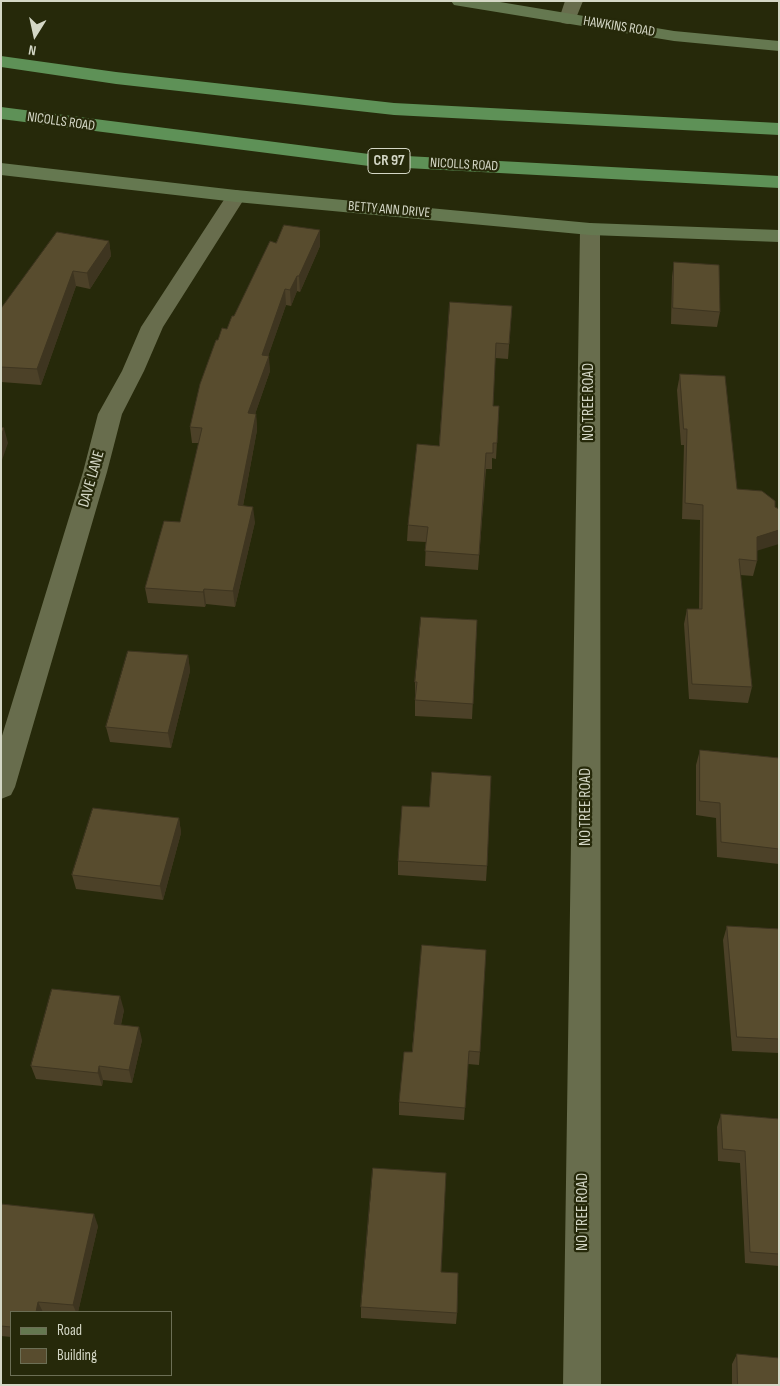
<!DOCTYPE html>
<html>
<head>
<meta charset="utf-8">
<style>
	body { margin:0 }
	#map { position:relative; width:780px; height:1386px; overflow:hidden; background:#26290a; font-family:"Sofia Sans Condensed",sans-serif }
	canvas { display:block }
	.frame { position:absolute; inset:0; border:2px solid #d4d7c6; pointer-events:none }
	.legend { position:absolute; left:10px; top:1311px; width:162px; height:65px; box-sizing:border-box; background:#26290a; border:1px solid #6c6f55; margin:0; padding:6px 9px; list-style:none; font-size:15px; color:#d4d7c6 }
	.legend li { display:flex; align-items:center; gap:10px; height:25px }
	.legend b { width:25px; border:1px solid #6c6f55 }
	.north { position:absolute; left:10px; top:10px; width:50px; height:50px; -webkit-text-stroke:4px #26290a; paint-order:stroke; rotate:190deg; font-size:14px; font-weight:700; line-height:20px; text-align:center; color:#d4d7c6 }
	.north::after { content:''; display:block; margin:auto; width:18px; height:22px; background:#d4d7c6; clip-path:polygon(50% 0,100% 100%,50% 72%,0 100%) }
</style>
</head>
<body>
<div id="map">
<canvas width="780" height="1386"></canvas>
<div class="frame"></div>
<ul class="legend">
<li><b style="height:6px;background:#657850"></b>Road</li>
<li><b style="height:14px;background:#584c2e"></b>Building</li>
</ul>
<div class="north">N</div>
</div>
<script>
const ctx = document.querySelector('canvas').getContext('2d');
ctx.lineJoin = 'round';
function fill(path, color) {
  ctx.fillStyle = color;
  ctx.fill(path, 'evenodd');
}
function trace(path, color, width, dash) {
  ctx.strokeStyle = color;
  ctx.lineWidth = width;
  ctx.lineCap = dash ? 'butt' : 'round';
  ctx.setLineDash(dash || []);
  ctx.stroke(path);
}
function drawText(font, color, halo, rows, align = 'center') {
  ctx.font = font + ' "Sofia Sans Condensed",sans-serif';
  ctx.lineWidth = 4.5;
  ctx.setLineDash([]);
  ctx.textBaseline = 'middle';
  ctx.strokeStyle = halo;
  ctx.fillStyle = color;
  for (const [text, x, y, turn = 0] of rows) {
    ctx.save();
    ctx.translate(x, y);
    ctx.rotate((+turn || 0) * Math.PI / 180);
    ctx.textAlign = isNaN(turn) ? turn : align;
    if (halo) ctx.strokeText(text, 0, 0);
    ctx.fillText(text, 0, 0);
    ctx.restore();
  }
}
fill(new Path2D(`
	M 565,1 L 583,1 L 574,23 L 568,24 L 562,23 L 559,19 Z
	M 236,190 L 243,192 L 246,196 L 163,327 L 144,371 L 122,414 L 107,472 L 15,787 L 11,795 L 1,799 L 1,739 L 83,472 L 98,414 L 122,371 L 141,327 L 229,192 Z
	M 590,223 L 597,225 L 600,229 L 601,1385 L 563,1385 L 580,229 L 583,225 Z`), '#686d4d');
fill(new Path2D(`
	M 451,1 L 494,1 L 674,31 L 779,41 L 779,51 L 674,41 L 460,6 L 454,5 Z
	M 1,163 L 236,190 L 590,223 L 779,230 L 779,242 L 590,235 L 236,202 L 1,175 Z`), '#657850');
fill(new Path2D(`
	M 1,56 L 116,72 L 394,103 L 779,123 L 779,135 L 394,115 L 116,84 L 1,67 Z
	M 1,107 L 369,154 L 779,176 L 779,188 L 369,166 L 1,119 Z`), '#5e9157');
fill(new Path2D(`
	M 109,241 L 111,256 L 90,289 L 76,286 L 41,385 L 1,382 L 1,309 Z
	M 276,243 L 320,246 L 300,292 L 297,291 L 291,306 L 286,305 L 268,356 L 270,371 L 255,414 L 256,414 L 257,430 L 243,506 L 255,522 L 235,607 L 206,604 L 205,607 L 148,603 L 145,588 L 180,522 L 199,443 L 192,443 L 190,427 L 218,340 L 227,329 Z
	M 674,262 L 720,312 L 717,327 L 671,324 L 672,277 Z
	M 512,306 L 508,359 L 495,358 L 493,406 L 499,406 L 496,459 L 492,458 L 492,469 L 486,469 L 478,570 L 425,566 L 426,542 L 407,541 L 408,525 L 439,446 Z
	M 680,374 L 737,489 L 757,551 L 757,561 L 753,576 L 740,575 L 752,687 L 748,703 L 689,699 L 684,624 L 687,609 L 699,609 L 700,520 L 682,519 L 684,445 L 681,445 L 677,390 Z
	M 477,620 L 472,719 L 415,716 L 415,682 Z
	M 188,655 L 190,671 L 171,748 L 110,742 L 106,727 Z
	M 700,750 L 779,758 L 779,864 L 717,857 L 716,818 L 696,815 L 696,765 Z
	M 179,818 L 181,833 L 163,900 L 76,889 L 72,875 Z
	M 398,861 L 487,866 L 486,881 L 398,875 Z
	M 727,926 L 779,929 L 779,1053 L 732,1051 L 723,940 Z
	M 422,945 L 480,1052 L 479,1065 L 468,1064 L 464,1120 L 399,1115 L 399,1102 L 412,1052 Z
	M 124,1010 L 121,1025 L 142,1040 L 132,1083 L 103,1080 L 102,1086 L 36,1079 L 31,1066 Z
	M 721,1114 L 779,1119 L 779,1266 L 745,1263 L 740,1163 L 718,1161 L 717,1127 Z
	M 1,1204 L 98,1226 L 78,1312 L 11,1312 L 11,1337 L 1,1336 Z
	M 441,1272 L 457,1313 L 456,1324 L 361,1318 L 361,1307 Z
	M 737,1354 L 779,1385 L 732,1385 L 732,1364 Z`), '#4c4128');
fill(new Path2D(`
	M 320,230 L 320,246 L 300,292 L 299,276 Z
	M 109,241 L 111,256 L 90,289 L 87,273 Z
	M 73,271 L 76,286 L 41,385 L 37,369 Z
	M 297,276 L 297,291 L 291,306 L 290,290 Z
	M 285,289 L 286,305 L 263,371 L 262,355 Z
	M 269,356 L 270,371 L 250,429 L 248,413 Z
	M 256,414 L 257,430 L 240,521 L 238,505 Z
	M 4,428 L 8,443 L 1,463 L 1,436 Z
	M 253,507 L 255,522 L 235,607 L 233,591 Z
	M 779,530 L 779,544 L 753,552 L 757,537 Z
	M 204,589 L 206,604 L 205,607 L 203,592 Z
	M 188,655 L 190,671 L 171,748 L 168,733 Z
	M 179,818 L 181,833 L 163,900 L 160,886 Z
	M 120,996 L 124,1010 L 118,1037 L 114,1024 Z
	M 139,1027 L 142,1040 L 132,1083 L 129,1070 Z
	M 99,1066 L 103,1080 L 102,1086 L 98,1073 Z
	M 94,1214 L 98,1226 L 78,1312 L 76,1312 L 73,1305 Z
	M 38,1302 L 43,1312 L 36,1312 Z`), '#3e3520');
const building = new Path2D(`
	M 284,225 L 320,230 L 299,276 L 297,276 L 290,290 L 285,289 L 262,355 L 269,356 L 248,413 L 256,414 L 238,505 L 253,507 L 233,591 L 204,589 L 203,592 L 145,588 L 164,521 L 180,522 L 202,428 L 190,427 L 200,384 L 216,340 L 218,340 L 222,328 L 227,329 L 232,316 L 234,316 L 270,241 L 276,243 Z
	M 57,232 L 109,241 L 87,273 L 73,271 L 37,369 L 1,367 L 1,309 L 2,307 Z
	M 674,262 L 719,265 L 720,312 L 673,308 Z
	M 450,302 L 512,306 L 509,344 L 496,343 L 493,406 L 499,406 L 497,443 L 493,443 L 493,453 L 486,453 L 479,555 L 425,551 L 428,527 L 408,525 L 417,444 L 439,446 Z
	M 680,374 L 725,376 L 737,489 L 762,491 L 775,501 L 775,507 L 779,509 L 779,530 L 757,537 L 757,561 L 739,559 L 752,687 L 692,684 L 687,609 L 702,609 L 703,505 L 685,503 L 687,429 L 684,429 Z
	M 1,427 L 4,428 L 1,436 Z
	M 421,617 L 477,620 L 473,704 L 415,700 L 417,682 L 415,682 Z
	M 128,651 L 188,655 L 168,733 L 106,727 Z
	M 700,750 L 779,758 L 779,849 L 721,842 L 720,803 L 700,801 Z
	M 432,772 L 491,776 L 487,866 L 398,861 L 402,806 L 429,807 Z
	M 93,808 L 179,818 L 160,886 L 72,875 Z
	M 727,926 L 779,929 L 779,1039 L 737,1037 Z
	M 422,945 L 486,950 L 480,1052 L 469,1051 L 465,1108 L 399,1102 L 404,1052 L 412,1052 Z
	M 52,989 L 120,996 L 114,1024 L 139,1027 L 129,1070 L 99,1066 L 98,1073 L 31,1066 Z
	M 721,1114 L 779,1119 L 779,1254 L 750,1252 L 745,1151 L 723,1149 Z
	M 373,1168 L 446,1173 L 441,1272 L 458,1273 L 457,1313 L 361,1307 Z
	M 1,1204 L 94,1214 L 73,1305 L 38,1302 L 36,1312 L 11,1312 L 11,1327 L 1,1326 Z
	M 737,1354 L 779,1358 L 779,1385 L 738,1385 Z`);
fill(building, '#584c2e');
trace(building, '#3e3520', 1);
drawText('14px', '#d4d7c6', '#26290a', [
	["HAWKINS ROAD",619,27,9],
	["NICOLLS ROAD",61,122,8],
	["NICOLLS ROAD",464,165,3],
	["BETTY ANN DRIVE",389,210,5]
]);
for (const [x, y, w] of [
	[389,161,42]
]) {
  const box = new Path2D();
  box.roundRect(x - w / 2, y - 12.5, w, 25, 4);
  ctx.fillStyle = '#26290a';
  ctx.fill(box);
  trace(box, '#d4d7c6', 1);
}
drawText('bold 15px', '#d4d7c6', null, [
	["CR 97",389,161]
]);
drawText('16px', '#d4d7c6', '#26290a', [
	["NO TREE ROAD",589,402,-90],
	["DAVE LANE",92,479,-74],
	["NO TREE ROAD",586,807,-90],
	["NO TREE ROAD",583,1212,-90]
]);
</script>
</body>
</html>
